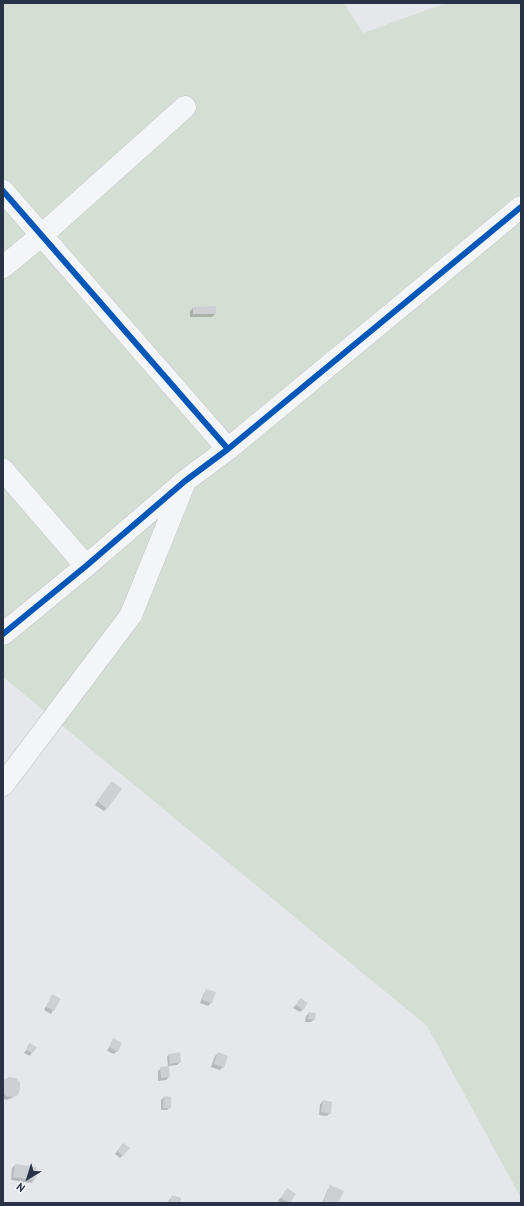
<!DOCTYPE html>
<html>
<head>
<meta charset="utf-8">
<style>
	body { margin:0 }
	#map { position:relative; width:524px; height:1206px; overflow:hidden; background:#e5e7ea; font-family:"PT Sans",sans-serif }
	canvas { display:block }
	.frame { position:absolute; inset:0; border:4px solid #293347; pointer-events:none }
	.north { position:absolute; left:8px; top:1158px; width:40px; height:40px; -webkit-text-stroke:3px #f3f6f9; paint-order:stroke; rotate:218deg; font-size:11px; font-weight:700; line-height:16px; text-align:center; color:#293347 }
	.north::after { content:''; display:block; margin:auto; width:14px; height:18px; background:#293347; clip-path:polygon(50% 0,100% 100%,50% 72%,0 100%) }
</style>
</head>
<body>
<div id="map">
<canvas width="524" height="1206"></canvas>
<div class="frame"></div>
<div class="north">N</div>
</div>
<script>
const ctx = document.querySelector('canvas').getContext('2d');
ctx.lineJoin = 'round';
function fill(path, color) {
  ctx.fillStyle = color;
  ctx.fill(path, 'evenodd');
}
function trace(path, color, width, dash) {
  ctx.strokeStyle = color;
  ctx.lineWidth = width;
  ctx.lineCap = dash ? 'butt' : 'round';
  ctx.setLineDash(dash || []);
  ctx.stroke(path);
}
fill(new Path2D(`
	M 3,3 L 344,3 L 363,33 L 446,3 L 521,3 L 521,1198 L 427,1026 L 3,677 Z`), '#d5ded5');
fill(new Path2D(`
	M 193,308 L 215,314 L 212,317 L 190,317 L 190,311 Z
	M 109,785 L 107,808 L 104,811 L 95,805 Z
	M 207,990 L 211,1003 L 208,1006 L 200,1003 L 204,993 Z
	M 52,996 L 59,999 L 51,1014 L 44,1010 Z
	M 300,1000 L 303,1009 L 300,1012 L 293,1008 Z
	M 309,1013 L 314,1020 L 311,1022 L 305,1022 L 306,1016 Z
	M 113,1040 L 117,1051 L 114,1054 L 107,1051 Z
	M 30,1044 L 35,1047 L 30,1056 L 24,1053 Z
	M 218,1053 L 223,1067 L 220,1070 L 211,1067 L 215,1056 Z
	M 169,1054 L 180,1062 L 177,1065 L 168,1066 L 169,1077 L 166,1080 L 158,1081 L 158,1071 L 161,1068 L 168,1067 L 167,1057 Z
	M 3,1082 L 16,1095 L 12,1098 L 6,1100 L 3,1098 Z
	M 164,1097 L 170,1107 L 167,1110 L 161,1110 L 161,1100 Z
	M 323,1101 L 330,1113 L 327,1116 L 319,1115 L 320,1104 Z
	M 120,1147 L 123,1155 L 120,1158 L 115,1154 Z
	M 15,1165 L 36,1168 L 34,1180 L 31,1183 L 11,1180 L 12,1168 Z
	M 331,1186 L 337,1203 L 322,1203 L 328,1189 Z
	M 287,1190 L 294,1195 L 289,1203 L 281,1203 L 278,1201 Z
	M 172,1197 L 179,1203 L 168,1203 L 169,1200 Z`), '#0003');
fill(new Path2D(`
	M 216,306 L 216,314 L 193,314 L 193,307 Z
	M 112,781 L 122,789 L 107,809 L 97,801 Z
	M 206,989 L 216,992 L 212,1003 L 202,1000 Z
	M 52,994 L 61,999 L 54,1011 L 46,1007 Z
	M 300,998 L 308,1003 L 303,1010 L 296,1005 Z
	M 309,1012 L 316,1013 L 315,1020 L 308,1019 Z
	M 113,1038 L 122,1043 L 118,1052 L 109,1047 Z
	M 29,1043 L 37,1047 L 33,1053 L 26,1050 Z
	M 180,1052 L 181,1062 L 170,1064 L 169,1054 Z
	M 218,1052 L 228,1056 L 224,1068 L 214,1064 Z
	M 169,1066 L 170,1077 L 161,1078 L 160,1067 Z
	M 9,1077 L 16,1078 L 20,1083 L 20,1090 L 17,1096 L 13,1097 L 6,1096 L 3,1094 L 3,1080 Z
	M 164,1096 L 171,1097 L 171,1108 L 163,1108 Z
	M 323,1100 L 332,1102 L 331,1114 L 321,1112 Z
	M 123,1143 L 130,1148 L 123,1156 L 117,1151 Z
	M 15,1164 L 37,1167 L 35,1180 L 13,1177 Z
	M 330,1185 L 344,1191 L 338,1203 L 323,1203 Z
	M 287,1188 L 296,1194 L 290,1203 L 281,1198 Z
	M 172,1195 L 181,1198 L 180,1203 L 170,1203 Z`), '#cecfd3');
const street = new Path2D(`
	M 3,191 L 228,449
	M 3,267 L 42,235 L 185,107
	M 3,470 L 86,566
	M 3,634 L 86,566 L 185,481 L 228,449 L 521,207
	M 3,785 L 131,615 L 184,484`);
trace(street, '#c3c5c8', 23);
trace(street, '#f4f5f7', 22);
trace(new Path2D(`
	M 3,191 L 228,449
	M 3,634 L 86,566 L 185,481 L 228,449 L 521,207`), '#0057b8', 6);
</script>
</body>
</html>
